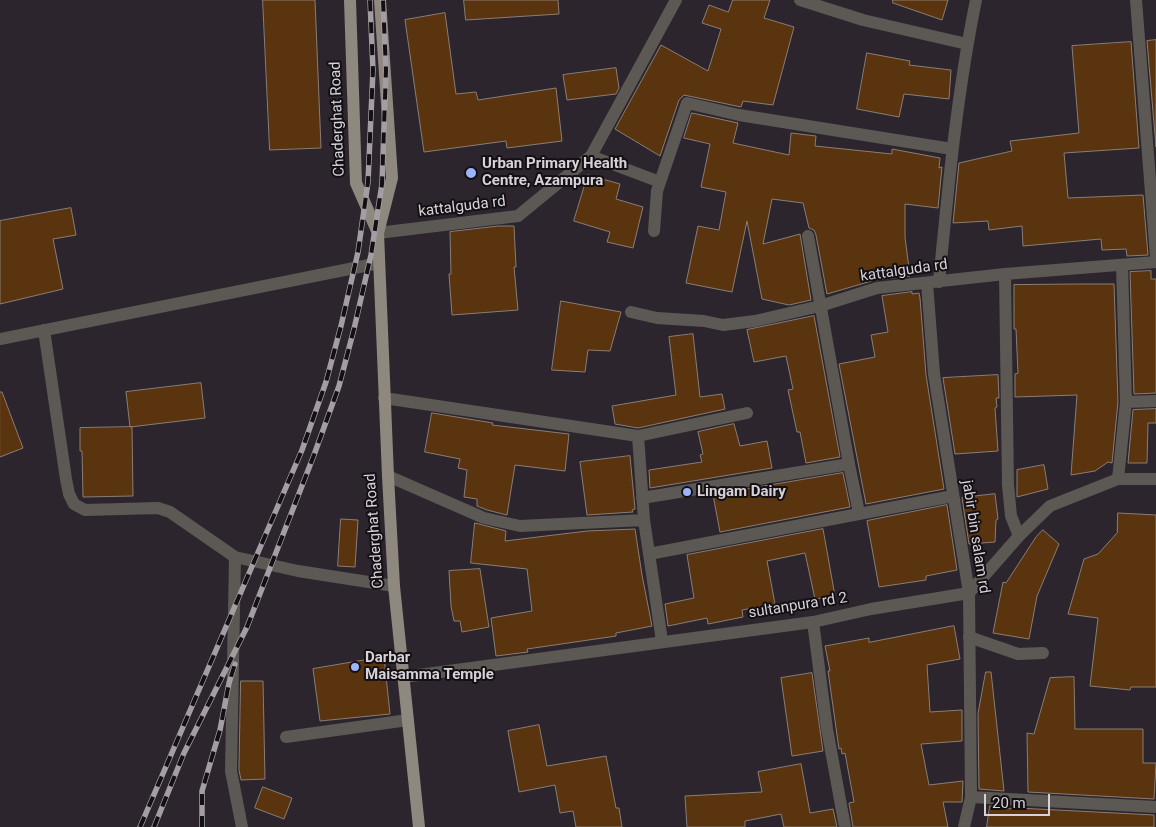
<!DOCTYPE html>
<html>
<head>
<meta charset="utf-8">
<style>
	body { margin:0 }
	#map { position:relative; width:1156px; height:827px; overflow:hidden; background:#2d252e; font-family:Roboto,sans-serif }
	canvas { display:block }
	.scale { position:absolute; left:984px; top:794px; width:66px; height:22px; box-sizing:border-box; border:2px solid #d8d2d8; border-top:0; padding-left:6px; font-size:15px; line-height:18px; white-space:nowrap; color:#d8d2d8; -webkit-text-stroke:4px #131014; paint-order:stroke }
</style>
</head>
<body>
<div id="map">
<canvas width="1156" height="827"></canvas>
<div class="scale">20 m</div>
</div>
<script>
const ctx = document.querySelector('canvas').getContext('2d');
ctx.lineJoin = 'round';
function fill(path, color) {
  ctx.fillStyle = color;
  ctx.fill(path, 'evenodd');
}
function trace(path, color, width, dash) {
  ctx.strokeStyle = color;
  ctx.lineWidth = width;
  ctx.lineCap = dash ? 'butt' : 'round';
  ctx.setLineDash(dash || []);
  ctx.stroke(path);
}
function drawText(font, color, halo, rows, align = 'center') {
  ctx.font = font + ' Roboto,sans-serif';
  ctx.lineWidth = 4;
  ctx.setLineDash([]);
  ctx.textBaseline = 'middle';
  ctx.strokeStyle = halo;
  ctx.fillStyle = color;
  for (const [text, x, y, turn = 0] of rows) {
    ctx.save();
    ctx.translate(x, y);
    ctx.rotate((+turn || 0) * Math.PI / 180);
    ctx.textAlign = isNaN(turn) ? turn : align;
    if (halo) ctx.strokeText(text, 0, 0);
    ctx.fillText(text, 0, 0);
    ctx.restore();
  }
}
const building = new Path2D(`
	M 263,0 L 315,0 L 321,148 L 270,150 Z
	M 464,0 L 558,0 L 559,14 L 466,20 Z
	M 733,0 L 770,0 L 764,18 L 794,27 L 773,105 L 743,101 L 741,107 L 684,95 L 679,100 L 660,156 L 615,129 L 661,45 L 708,71 L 721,29 L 702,23 L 709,5 L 728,12 Z
	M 893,0 L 948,0 L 942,20 L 893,3 Z
	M 445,13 L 456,94 L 476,92 L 478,100 L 556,88 L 562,141 L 507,148 L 506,141 L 424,152 L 405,20 Z
	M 1156,40 L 1156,147 L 1147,41 Z
	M 1131,42 L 1139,148 L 1064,153 L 1068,198 L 1143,195 L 1148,255 L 1127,256 L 1126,249 L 1102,250 L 1101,239 L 1023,246 L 1022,226 L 989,230 L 988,221 L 953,223 L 959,163 L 1012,151 L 1010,141 L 1079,133 L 1072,46 Z
	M 867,53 L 910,61 L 909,65 L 951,70 L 949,99 L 904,94 L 899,117 L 857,109 Z
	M 616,68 L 619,88 L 616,94 L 567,100 L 563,75 Z
	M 692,113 L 738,123 L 733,143 L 789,155 L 791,133 L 816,136 L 815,146 L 892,154 L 892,149 L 940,158 L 939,168 L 942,167 L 938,208 L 905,204 L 905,237 L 910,276 L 875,280 L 827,294 L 816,235 L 814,230 L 809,228 L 803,203 L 772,199 L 763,244 L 800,234 L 811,300 L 789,305 L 762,299 L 747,221 L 732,292 L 686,283 L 698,226 L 719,230 L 726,192 L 701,187 L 710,144 L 684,138 Z
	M 588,175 L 620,184 L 616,199 L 643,207 L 633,248 L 607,242 L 610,232 L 574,221 Z
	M 71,208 L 76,235 L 53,239 L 63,289 L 0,304 L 0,221 Z
	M 499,226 L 514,226 L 516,267 L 514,267 L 518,310 L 452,315 L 449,274 L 451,274 L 450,232 Z
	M 1151,271 L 1151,279 L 1156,279 L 1156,393 L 1134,394 L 1130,272 Z
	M 1078,284 L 1114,284 L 1118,402 L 1112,463 L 1108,462 L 1095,471 L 1071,475 L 1077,395 L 1015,397 L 1015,374 L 1018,373 L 1016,329 L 1014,329 L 1014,285 Z
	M 912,292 L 912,294 L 919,293 L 920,298 L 926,375 L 944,489 L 866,504 L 839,364 L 875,357 L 871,335 L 888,332 L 882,296 Z
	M 561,301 L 621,312 L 610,351 L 588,350 L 585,372 L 552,370 Z
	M 814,316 L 840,457 L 806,463 L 800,432 L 797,432 L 788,390 L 793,389 L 786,356 L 754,362 L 747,330 Z
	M 693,334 L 700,397 L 722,394 L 725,409 L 638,428 L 615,424 L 612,406 L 676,395 L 669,337 Z
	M 998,375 L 999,398 L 996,398 L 997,407 L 995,408 L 998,451 L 955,454 L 943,378 Z
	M 201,383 L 205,418 L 130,427 L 126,392 Z
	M 0,392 L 2,392 L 23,448 L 0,457 Z
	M 1156,409 L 1156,423 L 1148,423 L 1147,463 L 1128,463 L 1133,410 Z
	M 432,413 L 493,423 L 492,425 L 569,434 L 565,471 L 515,465 L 507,515 L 487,510 L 477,506 L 477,499 L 464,497 L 467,470 L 458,468 L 460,459 L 425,452 Z
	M 734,424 L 740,446 L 767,441 L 772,468 L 650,488 L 649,470 L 702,462 L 700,455 L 703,454 L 698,432 Z
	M 132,427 L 133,496 L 83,497 L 82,451 L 80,451 L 80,428 Z
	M 630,456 L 635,509 L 632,510 L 633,512 L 587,515 L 580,462 Z
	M 1044,465 L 1048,489 L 1017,497 L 1017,470 Z
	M 843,473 L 850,507 L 720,532 L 713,495 Z
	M 995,494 L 998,519 L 996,520 L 995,542 L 969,544 L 962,498 Z
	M 947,505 L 957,570 L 926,576 L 926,580 L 879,587 L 867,521 Z
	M 1118,513 L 1156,515 L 1156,687 L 1131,687 L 1130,690 L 1090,686 L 1098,618 L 1068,614 L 1084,559 L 1098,554 L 1117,533 Z
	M 341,519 L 358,520 L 355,567 L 338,566 Z
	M 475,523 L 506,531 L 505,541 L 587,531 L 635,529 L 642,575 L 652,626 L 616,633 L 616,636 L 527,649 L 528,652 L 496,656 L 491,618 L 532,611 L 527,569 L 471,563 Z
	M 823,529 L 835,596 L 815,599 L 805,553 L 767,561 L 775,604 L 742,610 L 743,617 L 708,624 L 707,618 L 668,626 L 665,604 L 694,598 L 687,555 Z
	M 1043,530 L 1059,544 L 1037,596 L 1029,639 L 993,633 L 1003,582 L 1006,583 L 1036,537 Z
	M 480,569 L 489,627 L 462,632 L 460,621 L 454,621 L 451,606 L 449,571 Z
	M 954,626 L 960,659 L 927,665 L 930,712 L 962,710 L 962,741 L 921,744 L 929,785 L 963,781 L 962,802 L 943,802 L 948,827 L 853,827 L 849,803 L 854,802 L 845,753 L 842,754 L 841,748 L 839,749 L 828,671 L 830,671 L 825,646 L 869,638 L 869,642 Z
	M 384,657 L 390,714 L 320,721 L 313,669 Z
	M 986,672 L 991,672 L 1004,791 L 979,789 L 978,714 Z
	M 812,673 L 823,751 L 792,756 L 781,678 Z
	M 1074,677 L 1075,729 L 1143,729 L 1143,763 L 1156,763 L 1154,799 L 1028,792 L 1027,733 L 1034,734 L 1050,678 Z
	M 241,681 L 263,681 L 265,779 L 241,780 L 239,770 Z
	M 539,725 L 547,766 L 606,756 L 616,808 L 619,808 L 622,827 L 576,827 L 573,811 L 560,813 L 555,785 L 519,792 L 508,731 Z
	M 801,764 L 810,813 L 833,809 L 837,827 L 784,827 L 781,814 L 745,821 L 745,827 L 687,827 L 685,796 L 762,792 L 758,772 Z
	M 263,787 L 292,798 L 284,819 L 255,808 Z
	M 990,806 L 1006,807 L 1006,809 L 1018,808 L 1154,815 L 1154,827 L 987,827 Z`);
fill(building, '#59340e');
trace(building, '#897e75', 1);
trace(new Path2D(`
	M 800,0 L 863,20 L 967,44
	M 1136,0 L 1156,257
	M 591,156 L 660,182
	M 654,231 L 657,191 L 687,103 L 739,115 L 952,149
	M 378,233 L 518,216 L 591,156 L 676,0
	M 808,236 L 849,464 L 859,513
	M 1005,274 L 1008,485 L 1011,516 L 1019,536
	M 939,282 C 948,188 957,93 976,0
	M 927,283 L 934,374 L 969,593
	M 631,312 L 657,318 L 704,321 L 723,325 L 755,321 L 820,306 L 877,288 L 1005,274 L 1156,262
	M 44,330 L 66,479 L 69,494 L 74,504 L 85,510 L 158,508 L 170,512 L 235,557 L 298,571 L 394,586
	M 0,339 L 379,263
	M 384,398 L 638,436 L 747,413
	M 1126,402 L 1156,401
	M 638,436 L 644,520 L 662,641
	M 388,476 L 484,518 L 520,526 L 644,520
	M 1118,479 L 1126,402 L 1122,265
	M 642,498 L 849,464
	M 649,554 L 953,496
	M 235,557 L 231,771 L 242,827
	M 813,622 L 827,729 L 845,827
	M 969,637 L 1018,654 L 1043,653
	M 286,737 L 408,720
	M 964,827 L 971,797`), '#5c5954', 12);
trace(new Path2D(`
	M 969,593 L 971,797 L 1156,807
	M 404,677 L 813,622 L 871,609 L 969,593 L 1019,536 L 1050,506 L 1118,479 L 1156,479`), '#5c5954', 12);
trace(new Path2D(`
	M 350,0 L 356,183 L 378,233
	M 380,0 L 392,178 L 378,233 L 388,476 L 394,586 L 419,827`), '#8f887f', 12);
const rail = new Path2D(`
	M 140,827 L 302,450 L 326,382 L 341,326 L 358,252 L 368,182 L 373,70 L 370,0
	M 154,827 L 184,753 L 247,627 L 314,455 L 339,386 L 354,329 L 371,255 L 382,184 L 386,70 L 383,0
	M 202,827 L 202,791 L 220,730 L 229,683 L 235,664`);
trace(rail, '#a49ea4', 5.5);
trace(rail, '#131014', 4, [11]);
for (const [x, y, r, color] of [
	[471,173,6,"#9db4fd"],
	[687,492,5,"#9db4fd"],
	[355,667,5,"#9db4fd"]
]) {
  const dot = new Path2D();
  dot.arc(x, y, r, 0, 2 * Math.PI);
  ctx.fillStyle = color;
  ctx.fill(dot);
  trace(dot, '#131014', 2);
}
drawText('15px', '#d8d2d8', '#131014', [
	["Chaderghat Road",338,119,-92],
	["kattalguda rd",462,207,-7],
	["kattalguda rd",904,271,-8],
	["Chaderghat Road",375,531,-94],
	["jabir bin salam rd",975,537,81],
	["sultanpura rd 2",798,606,-9]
]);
drawText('bold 15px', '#d8d2d8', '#131014', [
	["Urban Primary Health",482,164],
	["Centre, Azampura",482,181],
	["Lingam Dairy",697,492],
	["Darbar",365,658],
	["Maisamma Temple",365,675]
], 'left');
</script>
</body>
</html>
